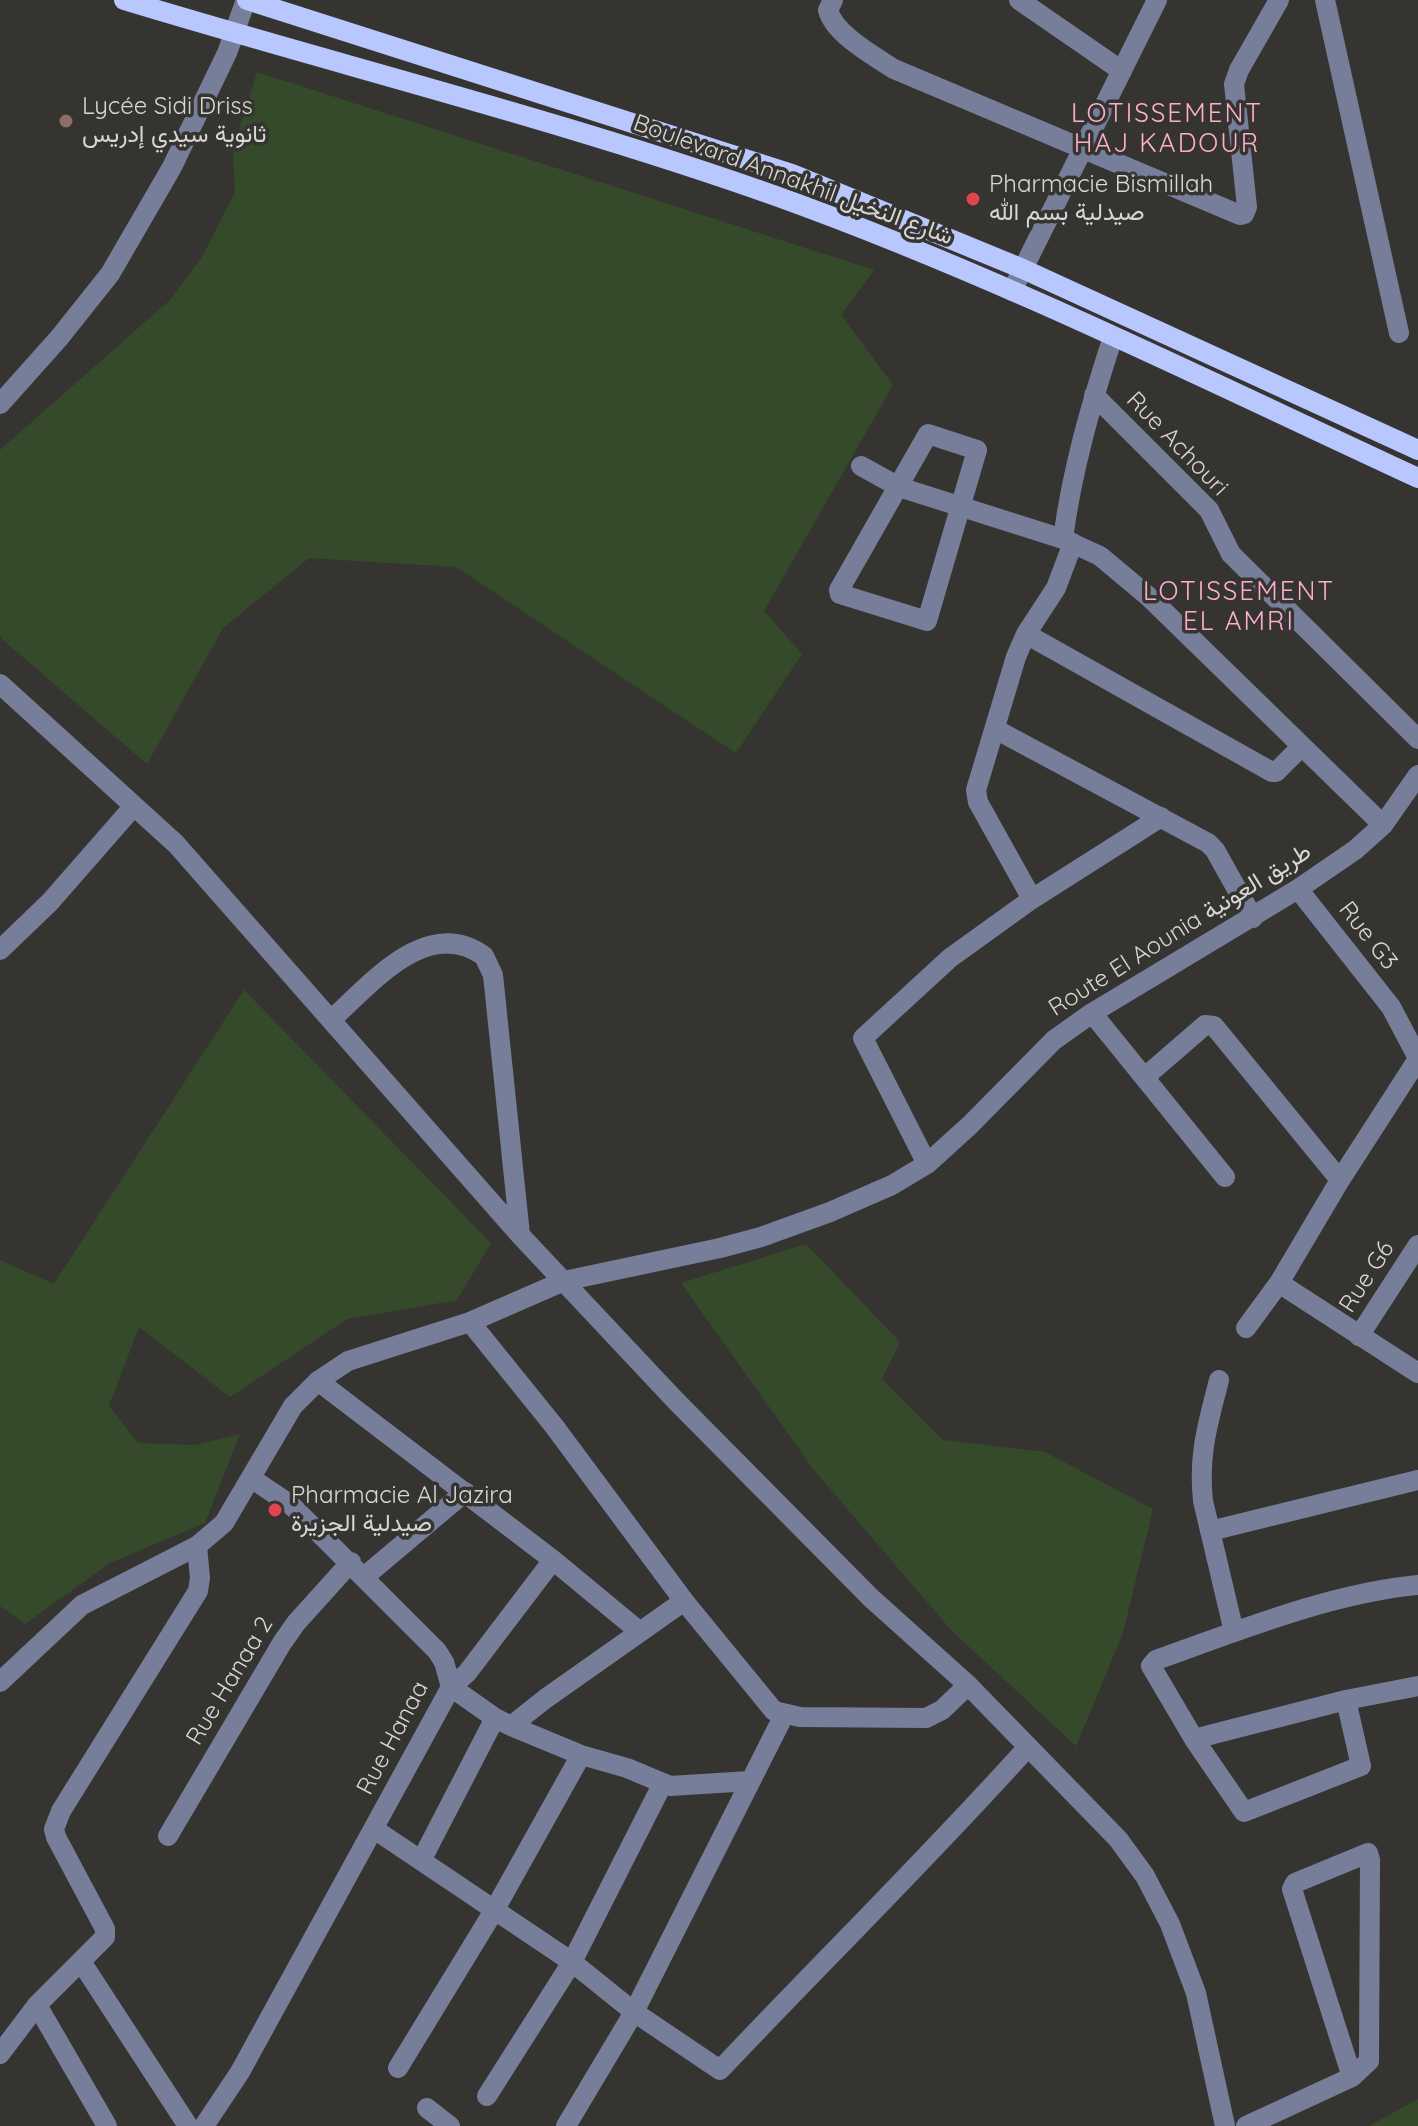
<!DOCTYPE html>
<html>
<head>
<meta charset="utf-8">
<style>
	body { margin:0 }
	canvas { display:block; background:#353430 }
</style>
</head>
<body>
<canvas width="1418" height="2126"></canvas>
<script>
const ctx = document.querySelector('canvas').getContext('2d');
ctx.lineJoin = 'round';
function fill(path, color) {
  ctx.fillStyle = color;
  ctx.fill(path, 'evenodd');
}
function trace(path, color, width, dash) {
  ctx.strokeStyle = color;
  ctx.lineWidth = width;
  ctx.lineCap = dash ? 'butt' : 'round';
  ctx.setLineDash(dash || []);
  ctx.stroke(path);
}
function drawText(font, color, halo, rows, align = 'center') {
  ctx.font = font + ' Quicksand,Vazirmatn,sans-serif';
  ctx.lineWidth = 7;
  ctx.setLineDash([]);
  ctx.textBaseline = 'middle';
  ctx.strokeStyle = halo;
  ctx.fillStyle = color;
  for (const [text, x, y, turn = 0] of rows) {
    ctx.save();
    ctx.translate(x, y);
    ctx.rotate((+turn || 0) * Math.PI / 180);
    ctx.textAlign = isNaN(turn) ? turn : align;
    if (halo) ctx.strokeText(text, 0, 0);
    ctx.fillText(text, 0, 0);
    ctx.restore();
  }
}
fill(new Path2D(`
	M 257,72 L 874,270 L 841,315 L 893,385 L 764,611 L 802,654 L 736,753 L 456,567 L 309,558 L 223,628 L 147,764 L 3,640 L 0,635 L 0,450 L 170,300 L 202,257 L 235,192 L 233,149 Z
	M 244,990 L 491,1243 L 457,1300 L 347,1319 L 230,1397 L 139,1327 L 109,1406 L 138,1443 L 196,1445 L 240,1434 L 205,1523 L 110,1563 L 25,1624 L 0,1606 L 0,1260 L 54,1284 Z
	M 806,1244 L 900,1342 L 882,1379 L 943,1440 L 1045,1452 L 1153,1509 L 1123,1633 L 1076,1746 L 952,1631 L 814,1470 L 681,1283 Z
	M 1418,2099 L 1418,2126 L 1369,2126 Z`), '#354a2a');
trace(new Path2D(`
	M 833,0 L 828,10 C 834,34 874,56 894,69 L 1240,215 L 1244,214 L 1247,207 L 1234,84 L 1239,70 L 1279,0
	M 1019,0 L 1122,71
	M 1325,0 L 1399,333
	M 1012,291 L 1157,0
	M 1094,395 L 1209,510 L 1231,554 L 1418,739
	M 0,404 L 59,338 L 110,274 L 172,167 L 227,53 L 246,0
	M 928,434 L 977,450 L 927,621 L 840,594 L 839,590 Z
	M 861,466 L 899,487 L 1063,539 L 1100,556 L 1149,597 L 1383,825
	M 1063,539 C 1072,470 1091,404 1113,337
	M 1026,634 L 1272,772 L 1276,772 L 1301,747
	M 0,684 L 176,844 L 520,1235 L 675,1400 L 871,1598 L 968,1685 L 1118,1839 L 1145,1876 L 1170,1924 L 1196,1993 L 1225,2126
	M 995,729 L 1208,843 L 1215,850 L 1253,918
	M 1298,889 L 1391,1007 L 1418,1058
	M 1032,899 L 978,802 L 976,790 L 1016,657 L 1026,634 L 1056,588 L 1073,543
	M 0,950 L 50,902 L 134,806
	M 1092,1013 L 1225,1177
	M 331,1020 C 369,986 427,914 484,956 L 493,975 L 520,1235
	M 1146,1076 L 1205,1025 L 1214,1026 L 1340,1180
	M 927,1164 L 863,1038 L 950,958 L 1032,899 L 1161,817
	M 1279,1283 L 1418,1373
	M 470,1322 L 554,1426 L 684,1601 L 774,1711 L 800,1717 L 926,1718 L 942,1710 L 968,1685
	M 1246,1328 L 1279,1283 L 1340,1180 L 1418,1059
	M 1359,1336 L 1418,1245
	M 1219,1380 C 1208,1424 1198,1454 1203,1501 L 1234,1632
	M 318,1381 L 553,1560 L 467,1673 L 451,1687 L 495,1718 L 511,1726 L 581,1755 L 627,1768 L 670,1786 L 750,1781
	M 1210,1531 L 1418,1480
	M 553,1560 L 640,1632
	M 364,1577 L 465,1492
	M 0,1682 L 82,1605 L 197,1546 L 224,1523 L 293,1406 L 318,1381 L 348,1361 L 470,1322 L 564,1281 L 720,1248 L 761,1237 L 830,1212 L 892,1185 L 927,1164 L 970,1125 L 1054,1040 L 1092,1013 L 1298,889 L 1355,850 L 1383,825 L 1418,775
	M 1346,1700 L 1361,1766 L 1244,1812 L 1194,1739 L 1151,1666 L 1156,1660 C 1238,1631 1331,1593 1418,1585
	M 511,1726 L 545,1699 L 684,1601
	M 1194,1739 L 1346,1700 L 1418,1686
	M 374,1829 L 572,1962 L 634,2012 L 720,2070 C 822,1962 928,1858 1027,1748
	M 168,1836 L 282,1643 L 296,1623 L 351,1562
	M 422,1859 L 495,1718
	M 82,1963 L 188,2126
	M 37,2005 L 107,2126
	M 0,2054 L 37,2005 L 105,1937 L 105,1929 L 56,1837 L 54,1829 L 61,1811 L 198,1591 L 200,1578 L 197,1546
	M 398,2068 L 495,1909 L 581,1755
	M 487,2096 L 572,1962 L 663,1783
	M 427,2108 L 450,2126
	M 204,2126 L 240,2072 L 451,1687 L 444,1662 L 437,1651 L 291,1505 L 251,1478
	M 566,2126 L 634,2012 L 784,1715
	M 1246,2126 L 1352,2077 L 1369,2061 L 1370,1860 L 1368,1853 L 1295,1883 L 1292,1889 L 1352,2077`), '#777e99', 20);
trace(new Path2D(`
	M 124,0 C 341,66 562,120 776,196 C 996,275 1206,380 1418,478
	M 247,0 L 792,174 L 1023,269 L 1418,450`), '#b9c7ff', 20);
for (const [x, y, r, color] of [
	[66,121,8,"#8d6e63"],
	[973,199,8,"#e0444e"],
	[275,1510,8,"#e0444e"]
]) {
  const dot = new Path2D();
  dot.arc(x, y, r, 0, 2 * Math.PI);
  ctx.fillStyle = color;
  ctx.fill(dot);
  trace(dot, '#353430', 3);
}
drawText('24px', '#d7d6d4', '#353430', [
	["Lycée Sidi Driss",82,107],
	["ثانوية سيدي إدريس",82,135],
	["Pharmacie Bismillah",989,185],
	["صيدلية بسم الله",989,213],
	["Pharmacie Al Jazira",291,1496],
	["صيدلية الجزيرة",291,1524]
], 'left');
drawText('24px', '#d7d6d4', '#353430', [
	["Boulevard Annakhil شارع النخيل",793,180,20],
	["Rue Achouri",1177,444,46],
	["Route El Aounia طريق العونية",1180,930,-32],
	["Rue G3",1368,936,52],
	["Rue G6",1367,1277,-57],
	["Rue Hanaa 2",230,1681,-59],
	["Rue Hanaa",393,1738,-62]
]);
ctx.letterSpacing = '2px';
drawText('26px', '#fdaecd', '#353430', [
	["LOTISSEMENT",1167,114],
	["HAJ KADOUR",1167,144],
	["LOTISSEMENT",1239,592],
	["EL AMRI",1239,622]
]);
ctx.letterSpacing = '0px';
</script>
</body>
</html>
